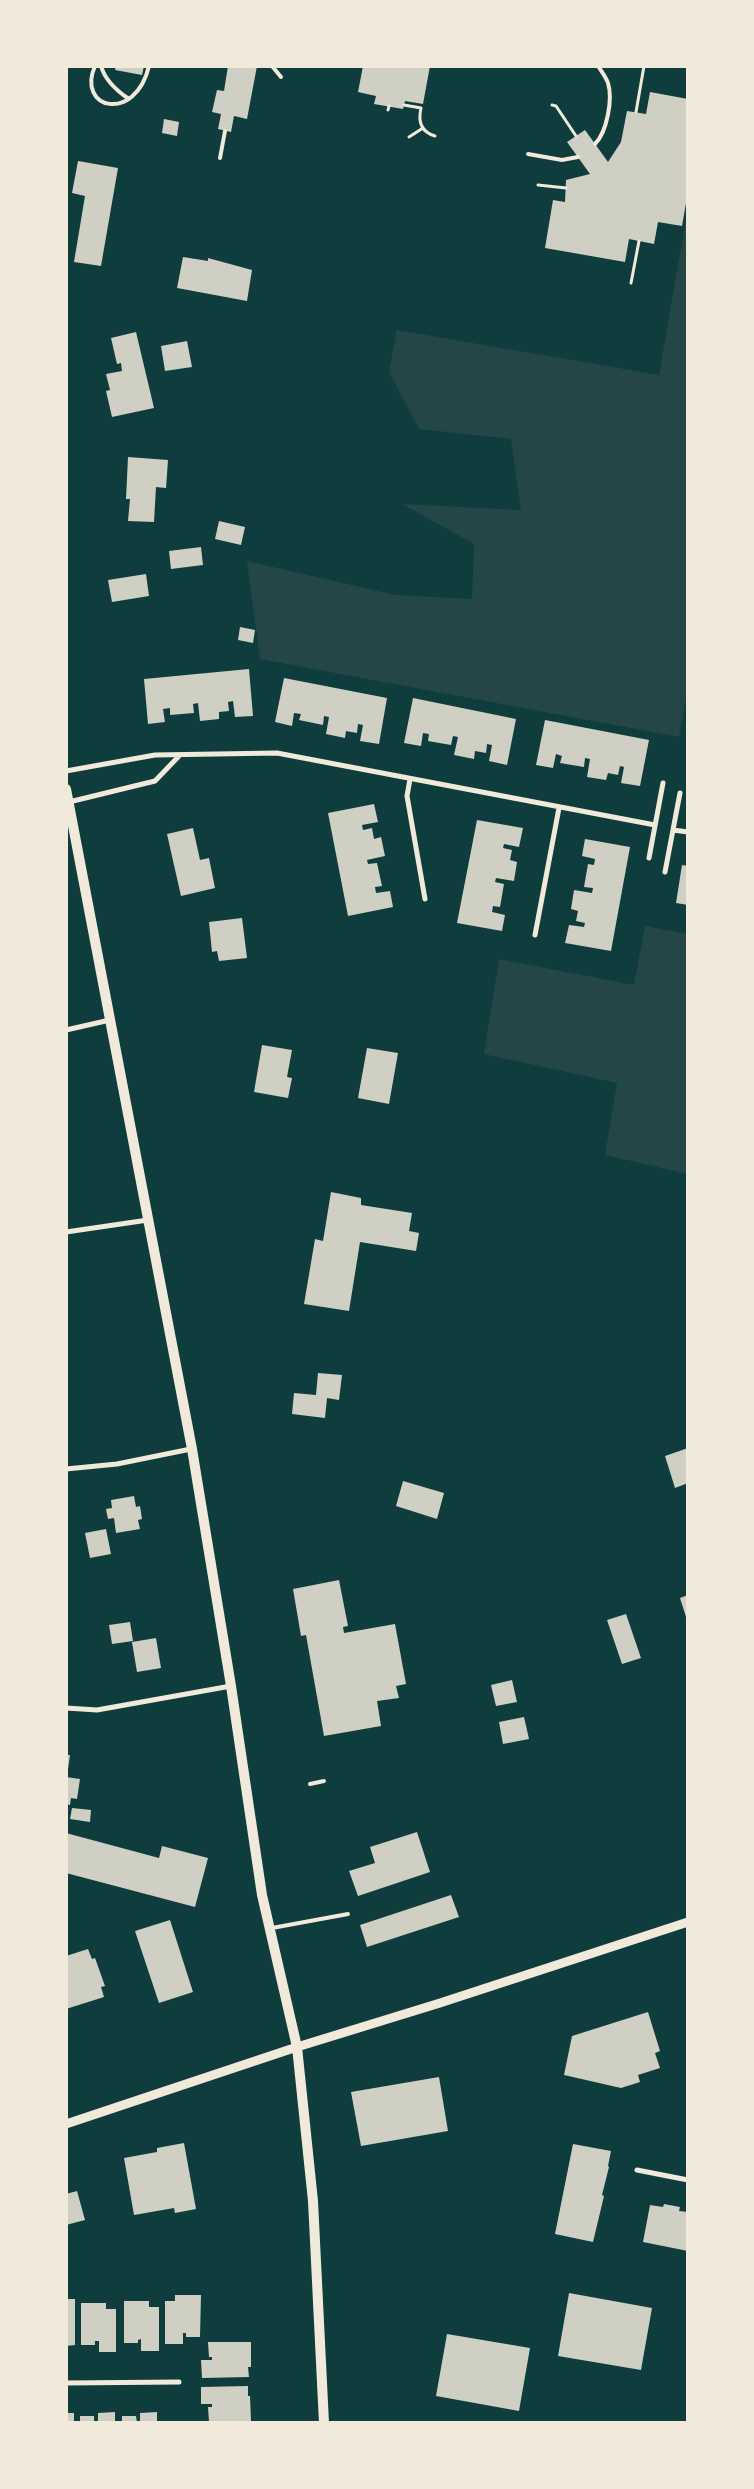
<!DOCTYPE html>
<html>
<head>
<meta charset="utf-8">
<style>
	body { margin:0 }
	#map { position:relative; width:754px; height:2489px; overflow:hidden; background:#0f3d3e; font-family:"Varela Round",sans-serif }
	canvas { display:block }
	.frame { position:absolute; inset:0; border:68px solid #f1e9da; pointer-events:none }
</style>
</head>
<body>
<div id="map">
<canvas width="754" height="2489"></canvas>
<div class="frame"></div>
</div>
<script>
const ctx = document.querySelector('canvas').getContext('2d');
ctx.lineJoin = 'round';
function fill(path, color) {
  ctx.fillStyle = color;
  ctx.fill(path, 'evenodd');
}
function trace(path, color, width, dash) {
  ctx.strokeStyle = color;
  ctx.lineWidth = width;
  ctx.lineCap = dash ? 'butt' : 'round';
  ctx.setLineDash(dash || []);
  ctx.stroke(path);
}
fill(new Path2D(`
	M 688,208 L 688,687 L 679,737 L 260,659 L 247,561 L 395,595 L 472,599 L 474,544 L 402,504 L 521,510 L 511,439 L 419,429 L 389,372 L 397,330 L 659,375 Z
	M 645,926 L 688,934 L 688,1174 L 605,1155 L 617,1083 L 484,1054 L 499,959 L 634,985 Z`), '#244646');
fill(new Path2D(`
	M 116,66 L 144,66 L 142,75 L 115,70 Z
	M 228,66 L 257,66 L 247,119 L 234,116 L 231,132 L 218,129 L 221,114 L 212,112 L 217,90 L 224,91 Z
	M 363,66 L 430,66 L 423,104 L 405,101 L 403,109 L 374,104 L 376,96 L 358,92 Z
	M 650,92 L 688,99 L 688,192 L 682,226 L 658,222 L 654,244 L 629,239 L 625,262 L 545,248 L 553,200 L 565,202 L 566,180 L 590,174 L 567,142 L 585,130 L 608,162 L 621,142 L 627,111 L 646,114 Z
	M 164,119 L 179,122 L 177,136 L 162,133 Z
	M 78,161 L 118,168 L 101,266 L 74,262 L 85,196 L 72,193 Z
	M 183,257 L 208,261 L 208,258 L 252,270 L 247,301 L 177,288 Z
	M 136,332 L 154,408 L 112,417 L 106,391 L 110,390 L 106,374 L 122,371 L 121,363 L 117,364 L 111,338 Z
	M 187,341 L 192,367 L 165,371 L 161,346 Z
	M 128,457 L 168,460 L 166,488 L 156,487 L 154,522 L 128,521 L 130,499 L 126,499 Z
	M 219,521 L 245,527 L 241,545 L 215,539 Z
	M 201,547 L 203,565 L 171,569 L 169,551 Z
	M 146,574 L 149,596 L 112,602 L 108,580 Z
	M 240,627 L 255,630 L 253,643 L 238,640 Z
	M 249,669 L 253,716 L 235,717 L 233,701 L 228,702 L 229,711 L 219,712 L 219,719 L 200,721 L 198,703 L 193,704 L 194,713 L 170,715 L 170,708 L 163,709 L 165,722 L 148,724 L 144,679 Z
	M 284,678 L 387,698 L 379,744 L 360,741 L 363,725 L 358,724 L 357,733 L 346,731 L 345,738 L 326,734 L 329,717 L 324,716 L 323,725 L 299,720 L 301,714 L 294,713 L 292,726 L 275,722 Z
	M 413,698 L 516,719 L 507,765 L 489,761 L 492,745 L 487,744 L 486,753 L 475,751 L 474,759 L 454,755 L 458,737 L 453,736 L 451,745 L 428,741 L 429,734 L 423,733 L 421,746 L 404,743 Z
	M 545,720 L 649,740 L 640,786 L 621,783 L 624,767 L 620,766 L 618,775 L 608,773 L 606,780 L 587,777 L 590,759 L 585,758 L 584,767 L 560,763 L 562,756 L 556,754 L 553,768 L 536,765 Z
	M 374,804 L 378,822 L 362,825 L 363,830 L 372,828 L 374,839 L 381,837 L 385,856 L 367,860 L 368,864 L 377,863 L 382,886 L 375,887 L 376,893 L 390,891 L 393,907 L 348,916 L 328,813 Z
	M 477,820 L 523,828 L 519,847 L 504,844 L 503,848 L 512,850 L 510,860 L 517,862 L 514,881 L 496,878 L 495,882 L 504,884 L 500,907 L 493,906 L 492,912 L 505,915 L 502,931 L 457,923 Z
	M 193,828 L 200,860 L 209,858 L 215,888 L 181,896 L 167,834 Z
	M 585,839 L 630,847 L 611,951 L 565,943 L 569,925 L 584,927 L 585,923 L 576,921 L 578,911 L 571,909 L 574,890 L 592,893 L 593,888 L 584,887 L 588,864 L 594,865 L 595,859 L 582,856 Z
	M 682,865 L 688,866 L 688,905 L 676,903 Z
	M 242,918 L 247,958 L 219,961 L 217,951 L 212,952 L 209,922 Z
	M 262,1045 L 292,1050 L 287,1077 L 292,1078 L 288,1098 L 254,1092 Z
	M 367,1048 L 398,1053 L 389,1104 L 358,1098 Z
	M 331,1192 L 361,1198 L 361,1205 L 412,1213 L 409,1231 L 419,1233 L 416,1251 L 360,1242 L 349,1311 L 304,1304 L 315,1239 L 323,1241 Z
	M 318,1373 L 342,1375 L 339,1400 L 327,1398 L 325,1418 L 292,1414 L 294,1393 L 316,1395 Z
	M 688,1448 L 688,1483 L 675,1488 L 665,1456 Z
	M 403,1481 L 444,1493 L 437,1519 L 396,1506 Z
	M 134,1496 L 136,1507 L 140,1506 L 142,1519 L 138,1520 L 140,1529 L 116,1533 L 114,1518 L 108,1519 L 106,1509 L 112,1508 L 111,1500 Z
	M 106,1529 L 111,1554 L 90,1558 L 85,1533 Z
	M 339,1580 L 348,1626 L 343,1627 L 344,1633 L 395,1624 L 406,1684 L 396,1686 L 399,1698 L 377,1701 L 381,1726 L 324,1736 L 306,1635 L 301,1636 L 293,1589 Z
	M 688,1595 L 688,1620 L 687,1620 L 680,1598 Z
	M 626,1614 L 641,1658 L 622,1664 L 607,1620 Z
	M 130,1622 L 133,1641 L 112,1644 L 109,1625 Z
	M 156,1638 L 161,1668 L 137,1672 L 132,1642 Z
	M 512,1680 L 517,1702 L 496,1706 L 491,1685 Z
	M 524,1717 L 529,1739 L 503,1744 L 499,1722 Z
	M 66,1755 L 70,1755 L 67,1776 L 66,1776 Z
	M 66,1777 L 80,1779 L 77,1799 L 71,1798 L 70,1805 L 66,1804 Z
	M 72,1808 L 91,1810 L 90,1822 L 70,1819 Z
	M 417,1832 L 430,1872 L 358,1896 L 349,1871 L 375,1863 L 370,1847 Z
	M 66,1833 L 159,1858 L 162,1846 L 208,1858 L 195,1907 L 66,1873 Z
	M 451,1895 L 459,1917 L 367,1947 L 360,1925 Z
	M 170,1920 L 193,1992 L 159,2003 L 135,1931 Z
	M 88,1949 L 92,1959 L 95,1958 L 105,1986 L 101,1987 L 104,1997 L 66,2009 L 66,1956 Z
	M 648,2012 L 660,2051 L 655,2053 L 660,2068 L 638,2075 L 640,2082 L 621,2088 L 564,2075 L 572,2036 Z
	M 439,2077 L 448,2131 L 361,2146 L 351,2092 Z
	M 184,2143 L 196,2209 L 175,2213 L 174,2208 L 134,2215 L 124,2158 L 157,2152 L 157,2148 Z
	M 573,2144 L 611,2151 L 608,2166 L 609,2167 L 602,2195 L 604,2196 L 593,2242 L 555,2234 Z
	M 77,2191 L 85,2220 L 66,2225 L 66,2194 Z
	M 664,2204 L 680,2207 L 679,2211 L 688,2212 L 688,2251 L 643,2242 L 650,2205 L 663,2207 Z
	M 569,2293 L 652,2308 L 641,2370 L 558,2356 Z
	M 175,2295 L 201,2295 L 200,2337 L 186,2337 L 186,2333 L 183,2333 L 183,2344 L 165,2344 L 165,2301 L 175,2301 Z
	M 66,2299 L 75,2299 L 75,2345 L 66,2346 Z
	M 124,2301 L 149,2301 L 149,2307 L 159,2307 L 159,2351 L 141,2351 L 141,2339 L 138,2340 L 138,2343 L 124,2343 Z
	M 81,2303 L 106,2303 L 106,2309 L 116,2309 L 116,2352 L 99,2352 L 99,2341 L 95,2341 L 95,2345 L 81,2345 Z
	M 447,2334 L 530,2348 L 519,2411 L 436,2396 Z
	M 208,2342 L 251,2342 L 251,2367 L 248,2367 L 249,2377 L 202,2378 L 201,2360 L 212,2360 L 212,2357 L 209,2357 Z
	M 248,2386 L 248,2396 L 250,2396 L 251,2421 L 209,2422 L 208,2407 L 212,2407 L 212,2404 L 201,2404 L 201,2387 Z
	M 115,2412 L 115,2423 L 98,2423 L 98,2413 Z
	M 157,2412 L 157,2423 L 140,2423 L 140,2413 Z
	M 66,2413 L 74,2413 L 74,2423 L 66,2423 Z
	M 80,2416 L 94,2416 L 94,2423 L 80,2423 Z
	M 122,2416 L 136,2416 L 137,2423 L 122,2423 Z
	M 167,2421 L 185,2421 L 185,2423 L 167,2423 Z`), '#cfcfc3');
trace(new Path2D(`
	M 404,105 L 421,108 C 418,121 421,132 435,136
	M 552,105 L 556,106 L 576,136
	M 388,110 L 389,106
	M 636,112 L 644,66
	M 409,137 L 423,128
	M 538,185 L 566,188
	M 631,283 L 639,241`), '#f1e9da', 3);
trace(new Path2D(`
	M 95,66 C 76,109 135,124 149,66
	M 101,66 C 105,80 117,91 129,99
	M 272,66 L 281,77
	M 595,144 C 607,132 613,99 608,83 C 606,77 602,72 598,66
	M 528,154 L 562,160 L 578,157
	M 220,158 L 225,131
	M 310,1784 L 324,1781
	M 272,1928 L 348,1914`), '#f1e9da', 4);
trace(new Path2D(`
	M 66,771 L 155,755 L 277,753 L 655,825
	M 410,779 L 407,796 L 425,899
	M 69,802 L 155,781 L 180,755
	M 673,830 L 688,832
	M 649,858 L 663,783
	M 665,872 L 680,793
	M 535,935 L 559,808
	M 66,1030 L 110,1020
	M 66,1232 L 148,1220
	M 66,1469 L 117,1464 L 191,1449
	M 66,1708 L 97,1710 L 231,1686
	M 637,2170 L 688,2180
	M 66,2383 L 179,2382`), '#f1e9da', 5);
trace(new Path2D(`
	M 66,2124 L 297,2047 L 440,2003 L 688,1922`), '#f1e9da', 9);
trace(new Path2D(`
	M 66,789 L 192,1449 L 231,1686 L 262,1895 L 297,2047 L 313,2201 L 324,2423`), '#f1e9da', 10);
</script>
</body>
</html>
